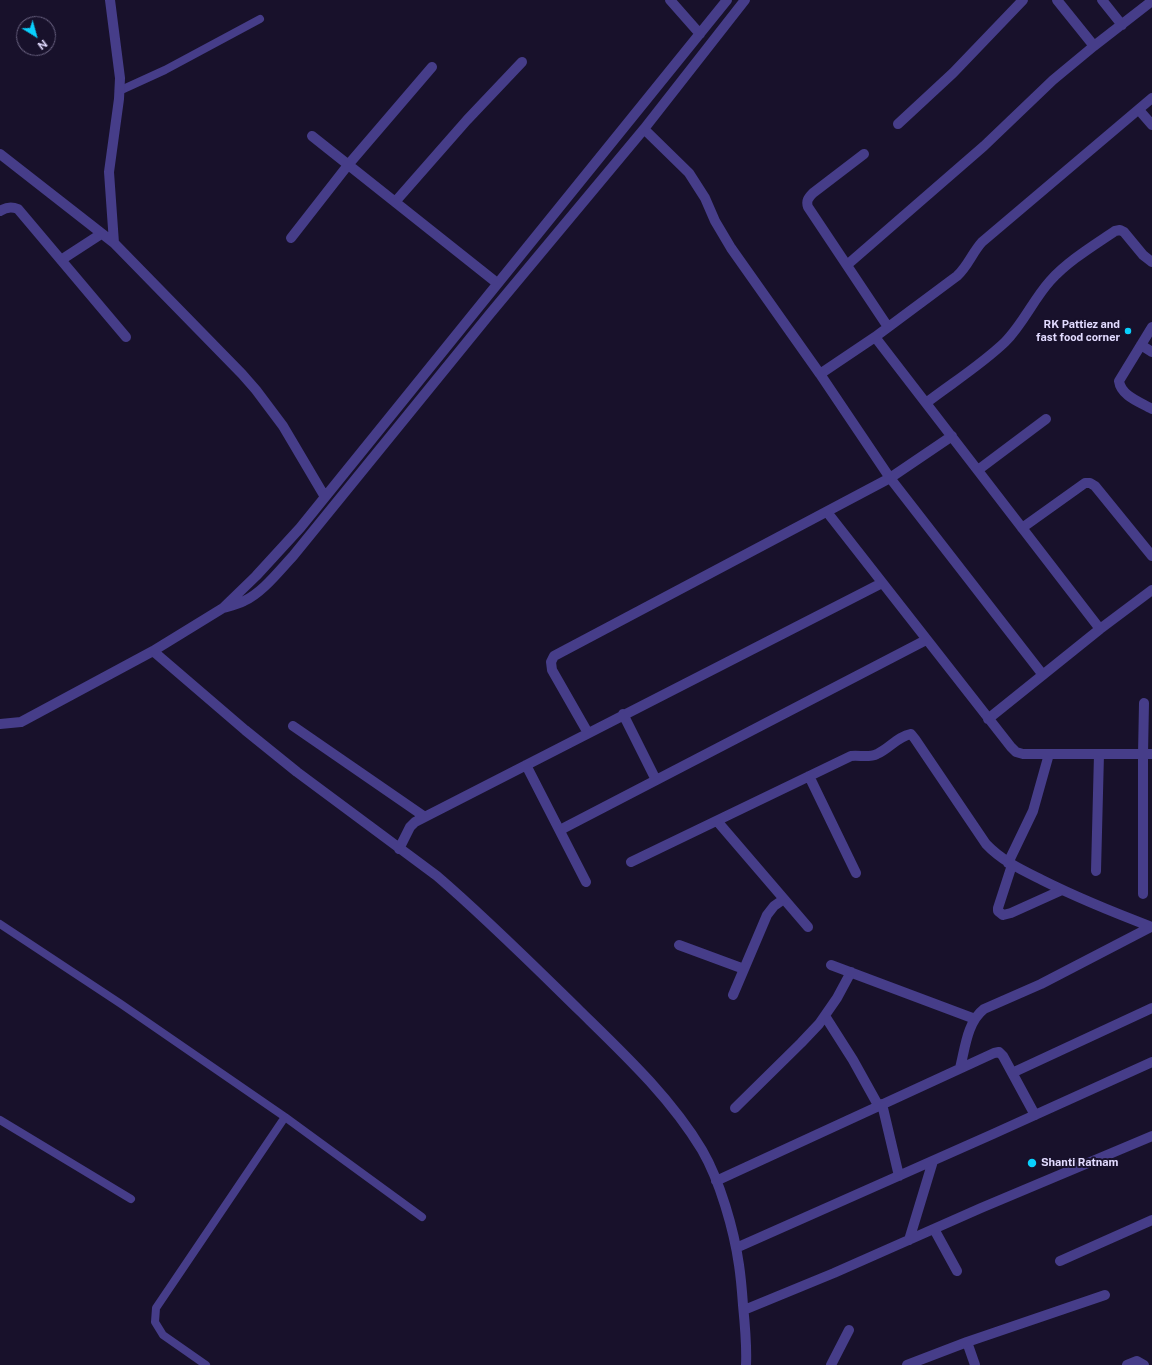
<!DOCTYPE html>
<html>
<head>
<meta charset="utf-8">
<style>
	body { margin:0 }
	#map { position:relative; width:1152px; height:1365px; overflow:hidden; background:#18112b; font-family:"Public Sans",sans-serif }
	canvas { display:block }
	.north { position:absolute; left:16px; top:16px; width:40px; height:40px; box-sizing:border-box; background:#18112b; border:1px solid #696280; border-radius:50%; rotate:143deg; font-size:11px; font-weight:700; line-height:16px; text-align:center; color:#e2dbff }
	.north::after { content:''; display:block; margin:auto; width:14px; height:18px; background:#09d0fd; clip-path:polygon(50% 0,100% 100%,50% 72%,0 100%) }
</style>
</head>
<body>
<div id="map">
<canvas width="1152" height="1365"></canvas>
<div class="north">N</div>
</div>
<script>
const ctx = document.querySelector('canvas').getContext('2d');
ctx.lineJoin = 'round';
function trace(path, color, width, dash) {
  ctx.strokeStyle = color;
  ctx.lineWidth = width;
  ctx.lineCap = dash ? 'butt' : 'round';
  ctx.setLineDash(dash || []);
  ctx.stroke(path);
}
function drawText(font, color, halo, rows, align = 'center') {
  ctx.font = font + ' "Public Sans",sans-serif';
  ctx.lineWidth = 4;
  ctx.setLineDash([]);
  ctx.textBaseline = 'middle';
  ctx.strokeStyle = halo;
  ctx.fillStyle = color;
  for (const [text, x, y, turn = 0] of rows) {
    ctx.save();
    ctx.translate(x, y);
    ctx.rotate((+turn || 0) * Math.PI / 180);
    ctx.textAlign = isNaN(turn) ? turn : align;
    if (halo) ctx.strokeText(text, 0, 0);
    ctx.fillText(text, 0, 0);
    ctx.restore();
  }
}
trace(new Path2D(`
	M 119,91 L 165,70 L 260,19
	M 0,924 L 121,1004 L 285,1117 L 422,1217
	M 0,1120 L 131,1199
	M 206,1365 L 163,1335 L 155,1322 L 156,1308 L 285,1117`), '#463d89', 8);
trace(new Path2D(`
	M 110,0 L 120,78 L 119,99 L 109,172 L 114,243
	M 670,0 L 700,34
	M 1057,0 L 1094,46
	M 1102,0 L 1122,25
	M 1139,110 L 1152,125
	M 898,124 L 953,73 L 1023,0
	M 644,129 L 689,173 L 705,198 L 715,221 L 731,248 L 820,374 L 890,478 L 1043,675
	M 312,136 L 497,283
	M 0,154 L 114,243 L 242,374 L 256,390 L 283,426 L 325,497
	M 864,154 L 813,193 C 808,198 806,201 808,207 L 888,327
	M 395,202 L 467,120 L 522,62
	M 0,211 C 6,207 11,206 18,209 L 126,337
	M 291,238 L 348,165 L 432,67
	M 61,260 L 101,234
	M 847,265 L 984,146 L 1053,80 L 1094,46 L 1152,1
	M 1152,327 L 1119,381 C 1121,396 1140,402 1152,409
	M 875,337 L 1100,629
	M 1141,345 L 1152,352
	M 820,374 L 875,337 L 957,276 C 968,266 972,253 982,242 L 1152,98
	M 926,403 C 952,383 981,365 1005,342 C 1023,324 1033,300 1050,281 C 1068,261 1093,246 1115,231 L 1120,230 L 1124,232 L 1143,255 L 1152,262
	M 978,470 L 1046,419
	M 827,512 L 1011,747 L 1016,752 L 1023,754 L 1152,754
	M 1022,528 L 1085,483 L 1090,483 L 1095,486 L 1152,556
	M 223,608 C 230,606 238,604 244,601 C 262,593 279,571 293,556 L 489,315 L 644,129 L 745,0
	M 153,651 L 245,730 L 297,772 L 437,876 C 487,919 533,965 580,1011 C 624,1054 670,1097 702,1150 C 720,1181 734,1230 739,1265 C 741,1278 742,1291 743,1305 C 745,1325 747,1345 746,1365
	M 623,714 L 656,780
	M 988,719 L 1100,629 L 1152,590
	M 0,724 L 21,722 L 153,651 L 223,608 L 256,576 L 300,528 L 727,0
	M 293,726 L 425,817
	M 588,733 L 552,670 L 551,662 L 554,656 L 890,478 L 952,436
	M 526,765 L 586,882
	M 809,776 L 856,873
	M 717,821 L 808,927
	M 560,830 L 926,640
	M 399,849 L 410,827 L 415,822 L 882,583
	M 631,862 L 851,756 C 860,755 869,758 877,754 C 889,749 898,736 911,734 L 915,739 L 986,844 C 1002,861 1022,870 1042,880 C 1078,898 1115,913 1152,927
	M 1008,863 L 1033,811 L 1049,754
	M 1012,865 L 998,908 L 998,911 L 1003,915 L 1011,913 L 1062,890
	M 1096,871 L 1099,754
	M 1143,894 L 1143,754 L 1144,703
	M 679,945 L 744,969
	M 831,965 L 975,1019
	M 733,995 L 767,915 L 774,906 L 784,899
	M 825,1016 L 853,1060 L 878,1105
	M 960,1068 C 965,1049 967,1022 984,1009 L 1041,984 L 1151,927
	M 1012,1073 L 1152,1008
	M 882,1104 L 899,1176
	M 735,1108 L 801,1043 L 819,1024 L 837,998 L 851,972
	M 716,1181 L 994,1053 L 999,1052 L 1003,1056 L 1035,1115
	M 934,1229 L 957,1271
	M 909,1240 L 933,1161
	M 736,1248 L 993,1134 L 1152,1062
	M 1060,1261 L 1152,1220
	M 744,1310 L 834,1273 L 981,1208 L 1152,1136
	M 967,1342 L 975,1365
	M 831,1365 L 849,1330
	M 907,1365 L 967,1342 L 1105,1295
	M 1127,1365 L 1137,1361 L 1144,1365`), '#463d89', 10);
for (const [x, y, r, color] of [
	[1128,331,4,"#09d0fd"],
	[1032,1163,5,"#09d0fd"]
]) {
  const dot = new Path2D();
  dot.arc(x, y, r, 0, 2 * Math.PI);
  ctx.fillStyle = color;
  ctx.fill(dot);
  trace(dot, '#18112b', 1.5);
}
drawText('bold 11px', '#e2dbff', '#18112b', [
	["RK Pattiez and",1120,325],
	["fast food corner",1120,338],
	["Shanti Ratnam",1041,1163,"left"]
], 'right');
</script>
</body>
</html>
